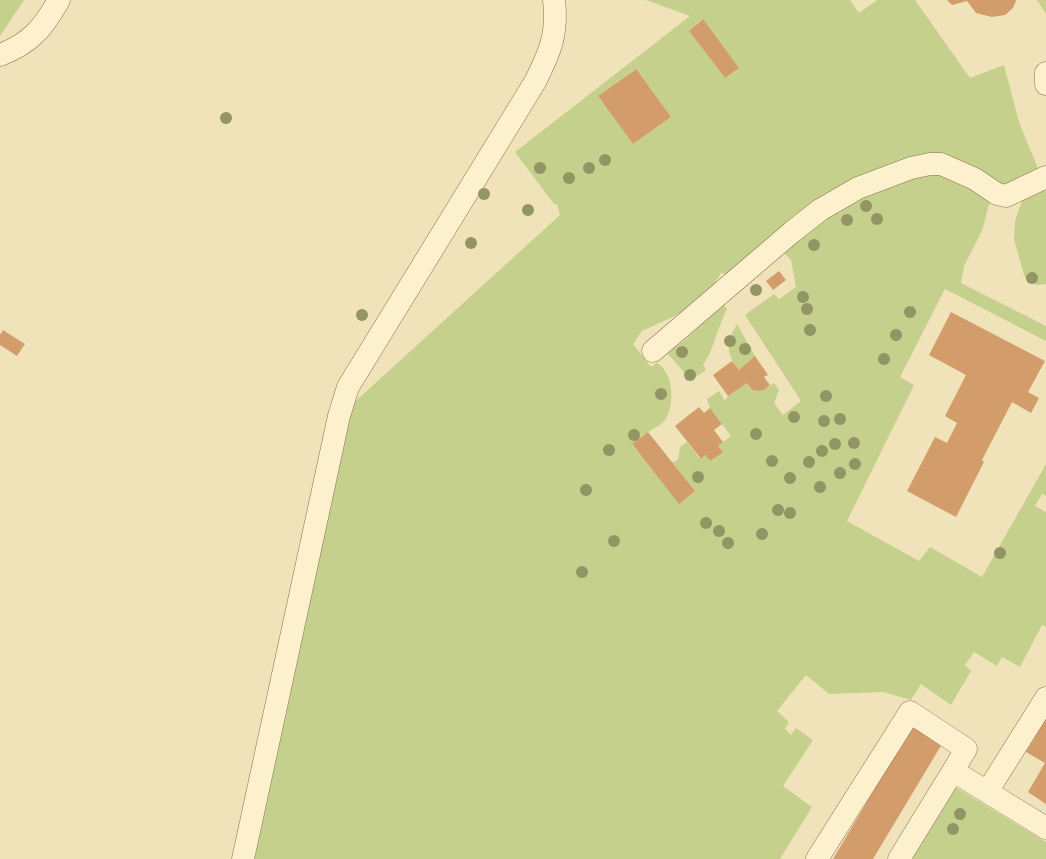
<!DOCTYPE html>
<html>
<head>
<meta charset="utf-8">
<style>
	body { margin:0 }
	canvas { display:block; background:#f1e3b9 }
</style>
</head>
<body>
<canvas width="1046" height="859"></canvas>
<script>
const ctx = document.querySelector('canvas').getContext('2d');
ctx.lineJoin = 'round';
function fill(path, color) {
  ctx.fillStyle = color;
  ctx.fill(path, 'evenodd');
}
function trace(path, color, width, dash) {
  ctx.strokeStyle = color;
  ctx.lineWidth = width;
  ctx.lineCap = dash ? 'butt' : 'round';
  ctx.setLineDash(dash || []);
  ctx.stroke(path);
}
fill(new Path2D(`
	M 0,0 L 24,0 L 0,36 Z
	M 646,0 L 850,0 L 859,13 L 877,0 L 915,0 L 970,78 L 1004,65 L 1019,122 L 1039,171 L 1023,183 L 1003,188 L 943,157 L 924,159 L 870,176 L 852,185 L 789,225 L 732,276 L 721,273 L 708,294 L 690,309 L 642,331 L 633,344 L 651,367 L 657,363 C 674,373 675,405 665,420 C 660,427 653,428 647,433 C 641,436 637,441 632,445 L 680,503 L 695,491 L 672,462 L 678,460 L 680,447 L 687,442 L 700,459 L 705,455 L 710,461 L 722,452 L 718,446 L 731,436 L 710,408 L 707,399 L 719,391 L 725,401 L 728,396 L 747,383 L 752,390 C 762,392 766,388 774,383 L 779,390 L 774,403 L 783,415 L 801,401 L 745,315 L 774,294 L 779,299 L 796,287 L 791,260 L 783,252 L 799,237 L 800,231 C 832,204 872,183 913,173 C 919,172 925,168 931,168 C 947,167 979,187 991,197 L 982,231 L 964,266 L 961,283 L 1046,326 L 1046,341 L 945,289 L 900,377 L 914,385 L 847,521 L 919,561 L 930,547 L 982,577 L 1046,464 L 1046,496 L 1042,494 L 1035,506 L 1046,512 L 1046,627 L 1042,625 L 1020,667 L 1002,657 L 997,666 L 974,652 L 965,665 L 971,671 L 951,705 L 921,684 L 911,700 L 883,692 L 829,694 L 806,675 L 777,711 L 789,722 L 785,729 L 791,735 L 796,728 L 813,740 L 783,786 L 812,807 L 780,859 L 252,859 L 348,408 L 560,215 L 557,204 L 554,204 L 515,152 L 690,16 ZM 702,19 L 739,68 L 725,78 L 689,31 ZM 635,69 L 671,117 L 633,144 L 598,96 Z
	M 1037,0 L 1046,0 L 1046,14 Z
	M 1043,183 L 1046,190 L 1046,284 L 1038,285 L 1028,283 L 1024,275 L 1014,239 L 1015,221 L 1025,192 Z
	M 723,304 L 727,309 C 717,328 715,348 703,365 L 706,370 L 691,380 L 667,353 L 686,339 Z
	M 737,324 L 755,356 L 739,370 C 725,352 726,343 737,324 Z
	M 955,787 L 1046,842 L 1046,859 L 910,859 Z`), '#c5d08d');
fill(new Path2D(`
	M 947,0 L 1015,0 L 1016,1 L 1013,8 L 1005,15 L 992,17 L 976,13 L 967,1 L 952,5 Z
	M 703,19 L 739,68 L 725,78 L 689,31 Z
	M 636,69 L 671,117 L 633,144 L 598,96 Z
	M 779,271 L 786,280 L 773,290 L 766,281 Z
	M 951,312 L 1045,361 L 1028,392 L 1039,398 L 1031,413 L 1012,402 L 982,460 L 984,462 L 956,517 L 907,491 L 935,437 L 947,443 L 957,423 L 945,416 L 966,375 L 929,355 Z
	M 3,330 L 25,344 L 17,356 L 0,345 L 0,335 Z
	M 755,356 L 768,375 L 764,377 L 770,385 L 764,390 L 757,391 L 752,390 L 747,383 L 728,396 L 713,375 L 732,361 L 739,370 Z
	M 699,407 L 704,413 L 710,408 L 722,424 L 714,430 L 723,442 L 718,446 L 723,452 L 710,461 L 705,455 L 701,459 L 675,426 Z
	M 648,432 L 695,491 L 679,504 L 632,444 Z
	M 1046,719 L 1046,804 L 1028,792 L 1045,763 L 1026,752 Z
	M 912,726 L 942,744 L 873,859 L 833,859 Z`), '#d39c6b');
const minor = new Path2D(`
	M 0,55 C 31,43 43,28 59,0
	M 1046,73 L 1046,84
	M 653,351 L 792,232 L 820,210 L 858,188 L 911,168 L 930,164 L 941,164 L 975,179 L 997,194 L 1006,196 L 1046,177
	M 987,792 L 1046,698
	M 243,859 L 339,416 L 348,387 L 535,82 C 550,52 558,34 554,0
	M 817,859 L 910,712 L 966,749 L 953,771
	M 899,859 L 953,771 L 1046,828`);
trace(minor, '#897253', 23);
trace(minor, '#fcf0cd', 22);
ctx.fillStyle = '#929564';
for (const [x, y] of [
	[226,118],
	[605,160],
	[540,168],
	[589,168],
	[569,178],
	[484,194],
	[866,206],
	[528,210],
	[877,219],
	[847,220],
	[471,243],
	[814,245],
	[1032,278],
	[756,290],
	[803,297],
	[807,309],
	[910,312],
	[362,315],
	[810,330],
	[896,335],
	[730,341],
	[745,349],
	[682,352],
	[884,359],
	[690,375],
	[661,394],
	[826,396],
	[794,417],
	[840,419],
	[824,421],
	[756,434],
	[634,435],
	[854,443],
	[835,444],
	[609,450],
	[822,451],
	[772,461],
	[809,462],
	[855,464],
	[840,473],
	[698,477],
	[790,478],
	[820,487],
	[586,490],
	[778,510],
	[790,513],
	[706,523],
	[719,531],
	[762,534],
	[614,541],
	[728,543],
	[1000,553],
	[582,572],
	[960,814],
	[953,829]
]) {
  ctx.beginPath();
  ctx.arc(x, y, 6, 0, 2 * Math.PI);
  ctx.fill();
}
</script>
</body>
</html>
